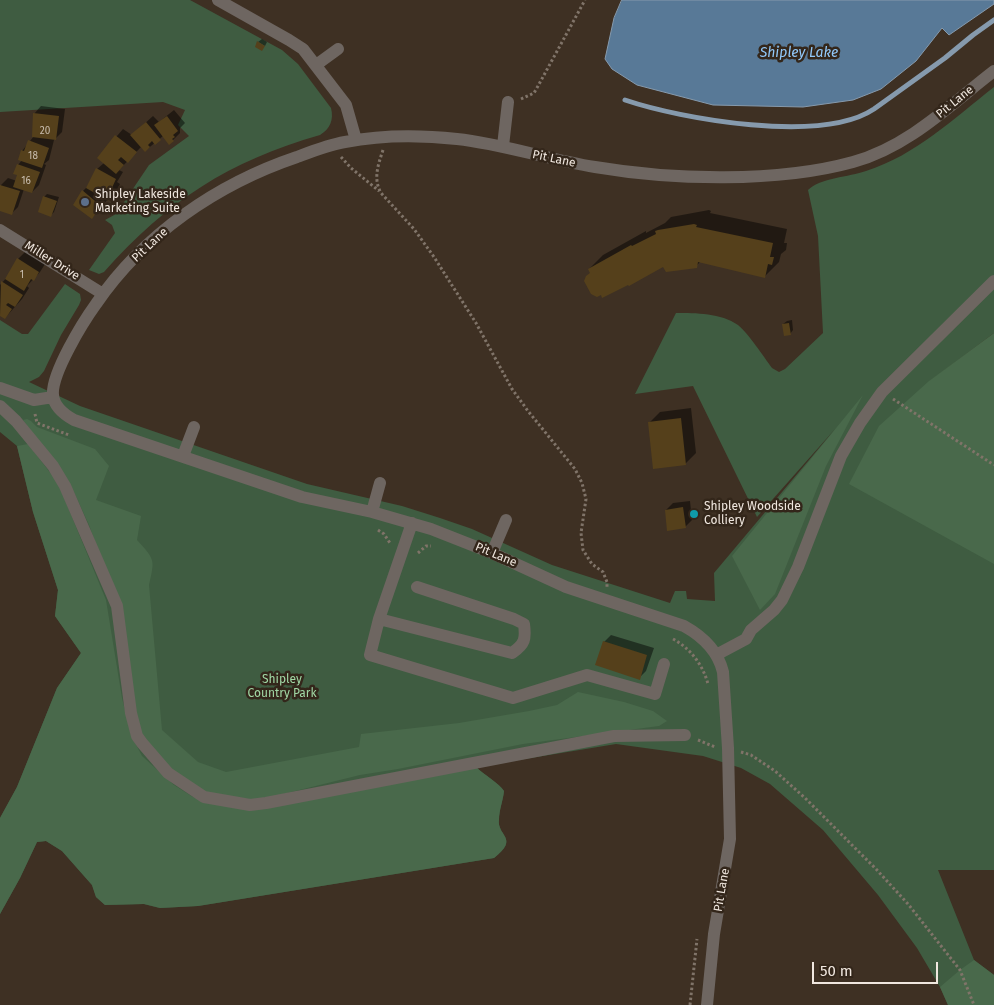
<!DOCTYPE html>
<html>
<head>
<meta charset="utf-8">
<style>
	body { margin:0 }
	#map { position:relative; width:994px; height:1005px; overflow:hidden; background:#3e3023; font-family:"Fira Sans",sans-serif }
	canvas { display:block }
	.scale { position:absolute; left:812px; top:962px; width:126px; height:22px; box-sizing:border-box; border:2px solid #f0e7df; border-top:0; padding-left:6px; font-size:15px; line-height:18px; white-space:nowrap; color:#f0e7df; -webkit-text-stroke:4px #33261a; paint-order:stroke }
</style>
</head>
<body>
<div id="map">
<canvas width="994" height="1005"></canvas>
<div class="scale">50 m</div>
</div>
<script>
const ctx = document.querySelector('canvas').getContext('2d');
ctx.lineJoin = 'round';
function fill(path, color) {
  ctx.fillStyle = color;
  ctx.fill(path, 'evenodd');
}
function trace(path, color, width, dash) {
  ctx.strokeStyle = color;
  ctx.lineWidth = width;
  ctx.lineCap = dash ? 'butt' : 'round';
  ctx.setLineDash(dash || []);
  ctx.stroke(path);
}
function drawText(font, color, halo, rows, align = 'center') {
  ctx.font = font + ' "Fira Sans",sans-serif';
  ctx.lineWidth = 5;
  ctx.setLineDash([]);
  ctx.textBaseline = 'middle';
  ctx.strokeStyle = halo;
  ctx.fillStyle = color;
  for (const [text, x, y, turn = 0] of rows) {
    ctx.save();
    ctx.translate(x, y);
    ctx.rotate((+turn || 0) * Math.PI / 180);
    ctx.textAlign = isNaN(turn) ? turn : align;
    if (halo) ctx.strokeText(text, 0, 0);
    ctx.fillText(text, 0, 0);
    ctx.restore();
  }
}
fill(new Path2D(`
	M 0,0 L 190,0 L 282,50 L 298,64 L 331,108 C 334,120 330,129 320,135 C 229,161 167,201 104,272 L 99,274 L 89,270 L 115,233 L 112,225 L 105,220 L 116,214 L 149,165 L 189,136 L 178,125 L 185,110 L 163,102 L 0,112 Z
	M 994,87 L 994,333 L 930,381 L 994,421 L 994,870 L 938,870 L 974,960 L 994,975 L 994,1005 L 948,1005 L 940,987 L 917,948 L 878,895 L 823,830 L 770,784 L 741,768 L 703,756 L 616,744 L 476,767 C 484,775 499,783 504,791 C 503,801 499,810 499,820 C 497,836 520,838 494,858 L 198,906 L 160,908 L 144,904 L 105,905 L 96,897 L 92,885 L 62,851 L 46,841 L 37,842 L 20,878 L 0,914 L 0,818 L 17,787 L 57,688 L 81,653 L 55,616 L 58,590 L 33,512 L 17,446 L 0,432 L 0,320 L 22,334 L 28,334 L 65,284 L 80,294 L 81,300 L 79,305 L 61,335 L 44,371 L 39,377 L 29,382 L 80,406 L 307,484 L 402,506 L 440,518 L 472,529 L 552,565 L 670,603 L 675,591 L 686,591 L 687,599 L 715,601 L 714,573 L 835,429 L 757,517 L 693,386 L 635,394 L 676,313 C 696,313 721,313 738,325 C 748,333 764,357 772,368 L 779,372 L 785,369 L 823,333 L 818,236 L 808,190 C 820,178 849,177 866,171 C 916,155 953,119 994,87 Z`), '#3f5c41');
fill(new Path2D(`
	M 994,333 L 994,564 L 849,484 L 879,426 L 929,381 Z
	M 863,395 L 826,466 L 775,594 L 760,610 L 732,556 Z
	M 27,419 L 31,421 L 37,427 L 95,449 L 109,466 L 96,500 L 141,516 L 137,540 C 155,560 155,559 149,585 L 162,730 L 198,762 L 226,772 L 359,747 L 361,734 L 459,723 L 529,711 L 557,705 L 578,692 L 624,702 L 653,711 L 667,721 L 659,726 L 523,744 L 398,769 L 360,775 L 263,799 L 249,799 L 204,793 L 166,765 L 142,740 L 104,566 L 89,525 L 74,492 L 23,420 Z
	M 28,444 L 58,483 L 106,600 L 122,698 L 131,735 L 142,756 L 174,785 L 193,797 L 242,808 L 476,767 C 483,774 500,784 504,791 C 503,801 499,810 499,820 C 497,836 520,838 494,858 L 198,906 L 160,908 L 144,904 L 105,905 L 96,897 L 92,885 L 62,851 L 46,841 L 37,842 L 20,878 L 0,914 L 0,818 L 17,787 L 57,688 L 81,653 L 55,616 L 58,590 L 33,512 L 17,446 Z
	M 974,960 L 994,975 L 994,1005 L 948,1005 L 940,987 L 960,970 Z`), '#49694b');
const water = new Path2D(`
	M 622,0 L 994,0 L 994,4 L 949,35 L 942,28 L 916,61 L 881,89 L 853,100 L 803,107 L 713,105 L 637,85 L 612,69 L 605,59 L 614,18 Z`);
fill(water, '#587997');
trace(water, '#869aad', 1);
fill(new Path2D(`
	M 262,39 L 267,42 L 265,46 L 258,42 Z
	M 41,106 L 65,109 L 62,132 L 54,140 L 49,160 L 44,164 L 46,165 L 39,185 L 32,192 L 24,189 L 18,207 L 11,214 L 0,210 L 1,185 L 8,178 L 17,181 L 19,175 L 18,165 L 22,160 L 22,151 L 34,136 L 34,114 Z
	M 174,110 L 185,123 L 180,128 L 180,133 L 173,140 L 163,136 L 145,151 L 141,147 L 119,170 L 123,172 L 117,182 L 120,184 L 116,192 L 108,199 L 92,218 L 83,191 L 87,187 L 97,169 L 104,163 L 98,158 L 123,129 L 132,135 L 153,116 L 159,122 Z
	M 47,194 L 59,197 L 54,212 L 51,215 L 44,197 Z
	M 709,210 L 711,211 L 710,213 L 787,229 L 784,243 L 787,243 L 786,250 L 781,254 L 779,262 L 765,276 L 701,261 L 696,266 L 663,265 L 591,273 L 589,269 L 603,255 L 646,231 L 646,233 L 665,223 L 671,217 Z
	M 25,252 L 45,264 L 40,272 L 27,286 L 29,288 L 22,299 L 5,318 L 0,314 L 0,285 L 8,276 L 18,259 Z
	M 792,320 L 793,330 L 790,334 L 783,324 L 787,321 Z
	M 691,408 L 696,453 L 685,464 L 649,423 L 660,412 Z
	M 690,501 L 692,520 L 685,527 L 666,510 L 673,503 Z
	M 611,635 L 654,648 L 646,671 L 639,678 L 604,642 Z`), '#0007');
trace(new Path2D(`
	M 625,100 C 681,119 822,144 874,109 L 945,58 L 973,35 L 994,20`), '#869aad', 5);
fill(new Path2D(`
	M 257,41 L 265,46 L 262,51 L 255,47 Z
	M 33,113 L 59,116 L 56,140 L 32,137 Z
	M 167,116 L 178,131 L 173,135 L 175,137 L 172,139 L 174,141 L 169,145 L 154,125 Z
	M 146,122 L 161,140 L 155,145 L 152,141 L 148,145 L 150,147 L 145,152 L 130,135 Z
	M 115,135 L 137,152 L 128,163 L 121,157 L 118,160 L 124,165 L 116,174 L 97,158 Z
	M 28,140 L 49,148 L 42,168 L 18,160 L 21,150 L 24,151 Z
	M 17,164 L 40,172 L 32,193 L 13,187 L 17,175 L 13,174 Z
	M 96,168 L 116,179 L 111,190 L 114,192 L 109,201 L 86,188 Z
	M 0,185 L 20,191 L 12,215 L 0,211 Z
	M 82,190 L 101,206 L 92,219 L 73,205 Z
	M 43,196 L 57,201 L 51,217 L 38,212 Z
	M 694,224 L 697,225 L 696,227 L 773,243 L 770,257 L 774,257 L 772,265 L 768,264 L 765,278 L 698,262 L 697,268 L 666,272 L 663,267 L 629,286 L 628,285 L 602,298 L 601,295 L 597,297 L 591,294 L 584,281 L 586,276 L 590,273 L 588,269 L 631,245 L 632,246 L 656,234 L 655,231 L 658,230 Z
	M 17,258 L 39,272 L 34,281 L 31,279 L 24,291 L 5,279 Z
	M 1,281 L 23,295 L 15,307 L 8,303 L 6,305 L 12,309 L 5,319 L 0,316 Z
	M 789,323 L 791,335 L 784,336 L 782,324 Z
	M 681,418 L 686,465 L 653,469 L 648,422 Z
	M 683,507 L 686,528 L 667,531 L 665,510 Z
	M 603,641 L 647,655 L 640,680 L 595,665 Z`), '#55401b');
trace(new Path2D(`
	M 521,99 L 534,93 L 538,86 L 585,0
	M 383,150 C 378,165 373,179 381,193 L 414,229 L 434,257 L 476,323 L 512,389 L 528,411 L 575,469 L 582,483 L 586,499 L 581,533 L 583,550 L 592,564 L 603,572 L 607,582 L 607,588
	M 341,157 L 351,168 L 379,191
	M 893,399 L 994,465
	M 35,414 L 37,423 L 69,435
	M 378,530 L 384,534 L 390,543
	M 418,553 L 426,546 L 431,546
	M 673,639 C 690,648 703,665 708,684
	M 698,740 L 715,747
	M 741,752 L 751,755 L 775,771 L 805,798 L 876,869 L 908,904 L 960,970 L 974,1005
	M 690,1005 L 697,939`), '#807469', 3, [2.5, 2.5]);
trace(new Path2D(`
	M 218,0 L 289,40 L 303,49 L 346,105 L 356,140
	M 316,65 L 338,49
	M 503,146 L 508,102
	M 0,230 L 103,294
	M 0,388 L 34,400 L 53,397
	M 0,406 L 16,421 L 53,466 L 65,486 L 117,606 L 131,713 L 137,736 L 142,743 L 168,773 L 204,797 L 250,805 L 266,803 L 614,736 L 685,735
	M 183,456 L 194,427
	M 372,512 L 380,483
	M 412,523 L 379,619 L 370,655 L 513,698 L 587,675 L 655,694 L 664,664
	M 492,553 L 506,520
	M 379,619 L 512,653 C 525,644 526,639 524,624 L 514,619 L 417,587
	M 716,655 L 746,639 L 751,630 L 774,610 L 782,600 L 798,567 L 841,456 L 860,423 L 882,392 L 994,281
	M 707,1005 L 714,934 L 730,839 L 728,748 L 723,672 C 718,651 702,636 684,626 L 566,587 L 492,553 L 431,529 L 372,512 L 302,497 L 74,420 C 65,415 54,407 53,395 C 51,374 83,322 96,304 C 144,234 217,184 297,157 C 313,151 328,145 345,142 C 381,135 421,135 457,139 C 504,144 549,160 595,167 C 672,180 777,183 853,162 C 908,147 950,105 994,71`), '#6e6661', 12);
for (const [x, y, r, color] of [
	[85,202,5,"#5c6f8a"],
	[694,514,5,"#0f9aa8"]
]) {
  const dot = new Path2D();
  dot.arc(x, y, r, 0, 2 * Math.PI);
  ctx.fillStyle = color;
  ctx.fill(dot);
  trace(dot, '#33261a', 2);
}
drawText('10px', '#c9bdae', null, [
	["20",45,131],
	["18",33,156],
	["16",26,181],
	["1",22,275]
]);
drawText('12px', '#f0e7df', '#33261a', [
	["Pit Lane",955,102,-39],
	["Pit Lane",554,159,12],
	["Pit Lane",150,245,-43],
	["Miller Drive",52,261,32],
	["Pit Lane",496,555,23],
	["Pit Lane",722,890,-80]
]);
drawText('12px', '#f0e7df', '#33261a', [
	["Shipley Lakeside",95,195],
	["Marketing Suite",95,209],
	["Shipley Woodside",704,507],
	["Colliery",704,521]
], 'left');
drawText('12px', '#a1d8a5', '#33261a', [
	["Shipley",282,680],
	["Country Park",282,694]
]);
drawText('italic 14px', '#92c9fa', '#33261a', [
	["Shipley Lake",799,53]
]);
</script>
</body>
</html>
